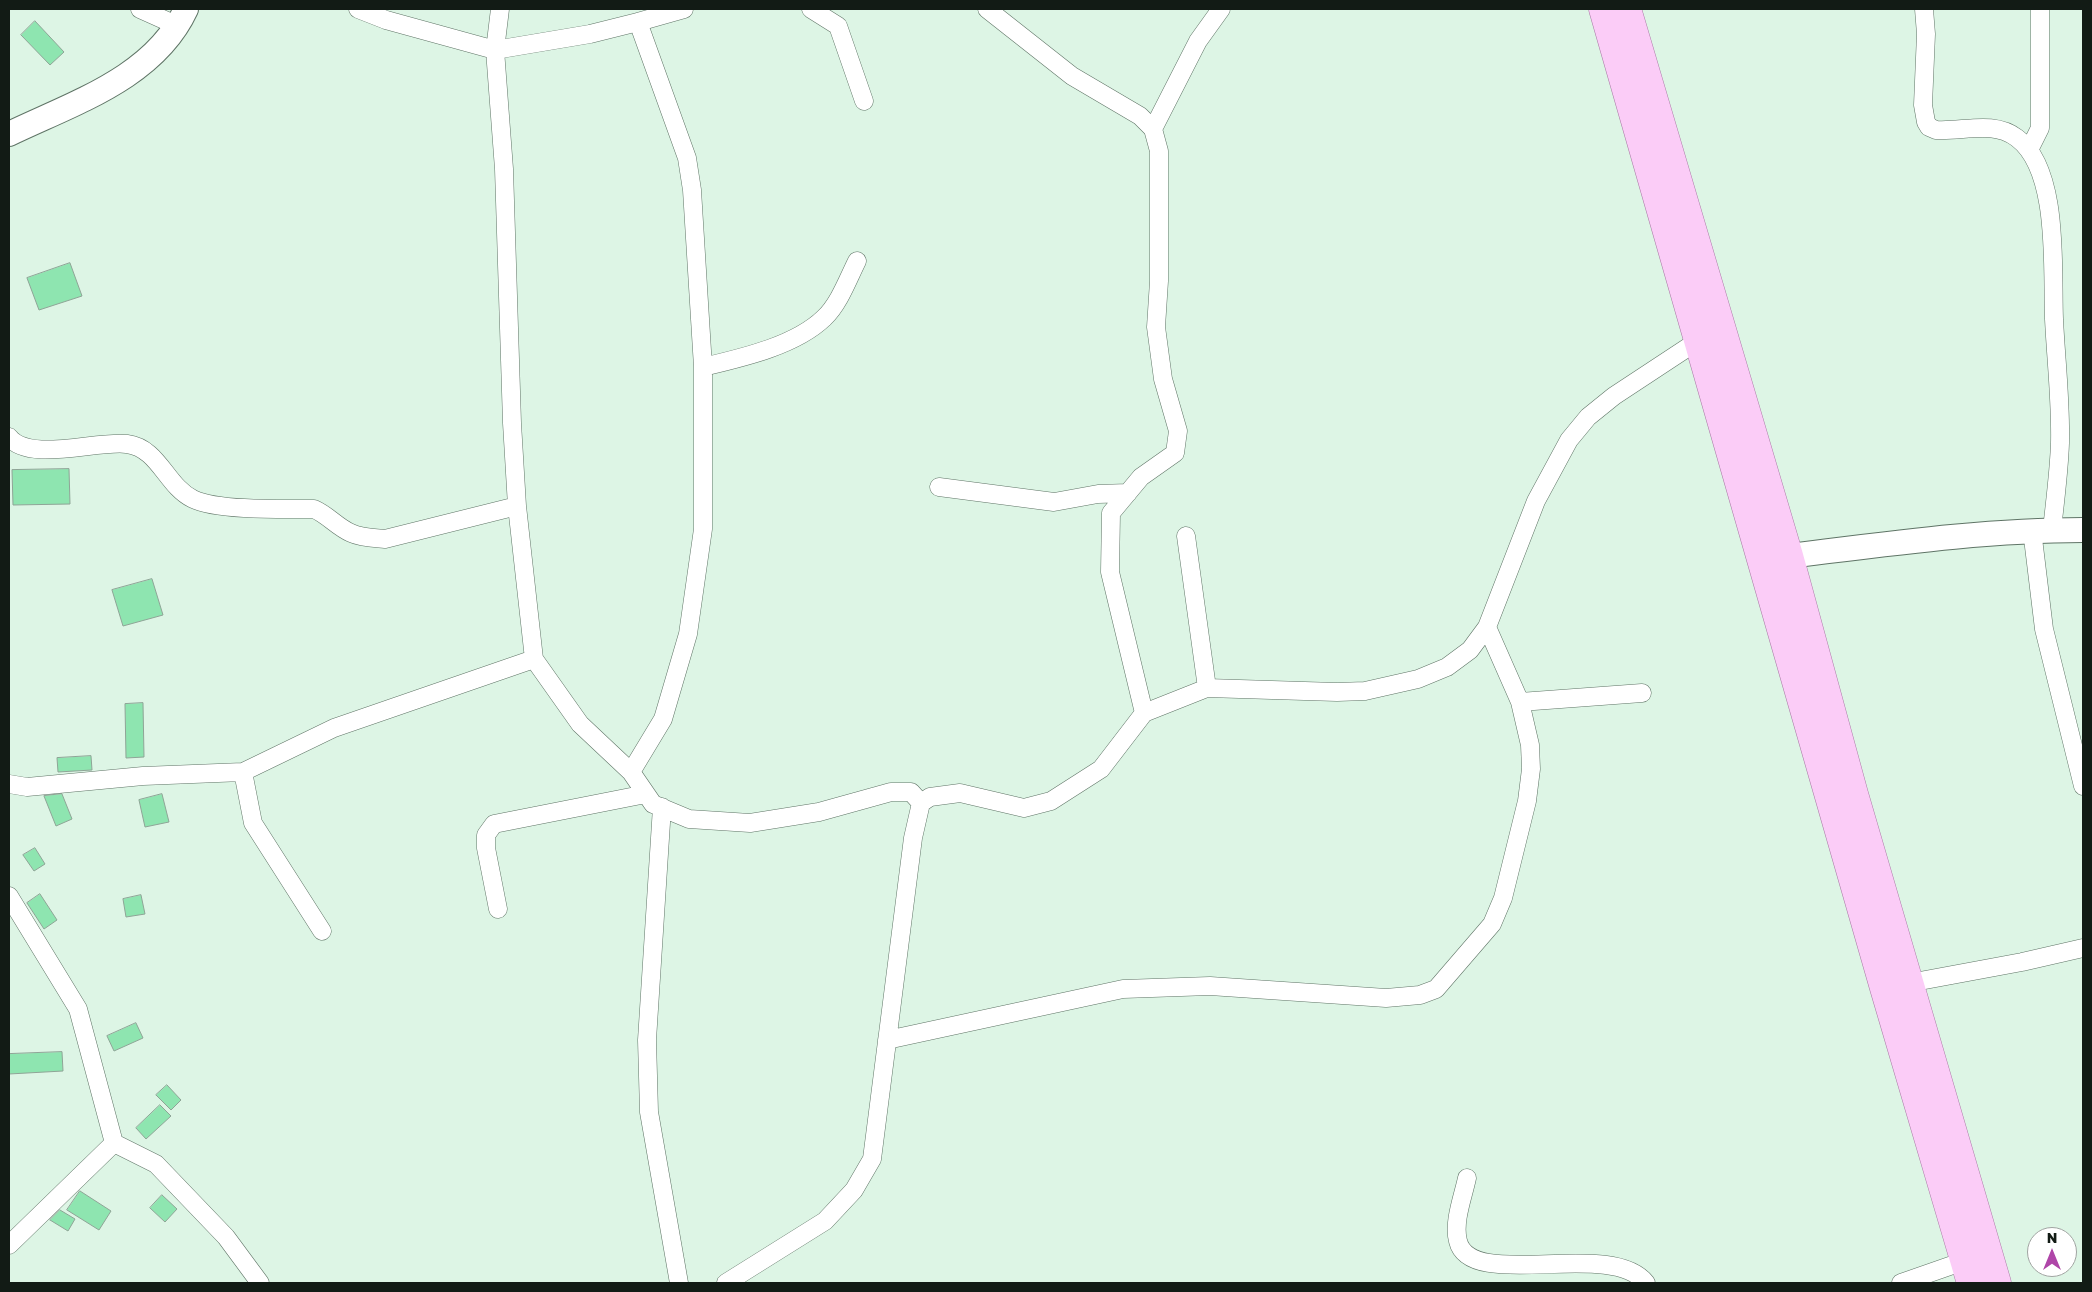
<!DOCTYPE html>
<html>
<head>
<meta charset="utf-8">
<style>
	body { margin:0 }
	#map { position:relative; width:2092px; height:1292px; overflow:hidden; background:#ddf5e5; font-family:"Golos Text",sans-serif }
	canvas { display:block }
	.frame { position:absolute; inset:0; border:10px solid #121b15; pointer-events:none }
	.north { position:absolute; left:2027px; top:1227px; width:50px; height:50px; box-sizing:border-box; background:#fff; border:1px solid #a0a4a1; border-radius:50%; rotate:0deg; font-size:14px; font-weight:700; line-height:20px; text-align:center; color:#121b15 }
	.north::after { content:''; display:block; margin:auto; width:18px; height:22px; background:#af46a8; clip-path:polygon(50% 0,100% 100%,50% 72%,0 100%) }
</style>
</head>
<body>
<div id="map">
<canvas width="2092" height="1292"></canvas>
<div class="frame"></div>
<div class="north">N</div>
</div>
<script>
const ctx = document.querySelector('canvas').getContext('2d');
ctx.lineJoin = 'round';
function fill(path, color) {
  ctx.fillStyle = color;
  ctx.fill(path, 'evenodd');
}
function trace(path, color, width, dash) {
  ctx.strokeStyle = color;
  ctx.lineWidth = width;
  ctx.lineCap = dash ? 'butt' : 'round';
  ctx.setLineDash(dash || []);
  ctx.stroke(path);
}
const building = new Path2D(`
	M 35,21 L 64,52 L 50,65 L 21,35 Z
	M 70,263 L 82,296 L 39,310 L 27,278 Z
	M 69,469 L 70,504 L 13,505 L 12,470 Z
	M 152,579 L 163,615 L 123,626 L 112,590 Z
	M 143,703 L 144,757 L 126,758 L 125,704 Z
	M 91,756 L 92,770 L 58,772 L 57,758 Z
	M 62,794 L 72,819 L 56,826 L 44,796 Z
	M 162,794 L 169,822 L 145,827 L 139,800 Z
	M 35,848 L 45,864 L 34,871 L 23,855 Z
	M 40,894 L 57,920 L 44,929 L 27,903 Z
	M 141,895 L 145,914 L 126,917 L 123,899 Z
	M 136,1023 L 143,1038 L 114,1051 L 107,1036 Z
	M 62,1052 L 63,1071 L 9,1074 L 9,1054 Z
	M 167,1085 L 181,1100 L 171,1110 L 156,1095 Z
	M 160,1105 L 171,1116 L 146,1139 L 136,1128 Z
	M 80,1191 L 111,1211 L 99,1230 L 67,1210 Z
	M 162,1195 L 177,1209 L 165,1222 L 150,1208 Z
	M 60,1210 L 75,1219 L 68,1231 L 50,1220 Z`);
fill(building, '#8ee5b0');
trace(building, '#8ea496', 1);
const street = new Path2D(`
	M 140,9 L 178,26
	M 358,9 L 386,20 L 495,50 L 504,169 L 512,423 L 517,506 L 534,659 L 580,724 L 631,772 L 653,804 L 689,819 L 750,823 L 819,812 L 891,792 L 911,792 L 921,803
	M 500,9 L 495,50 L 590,34 L 638,22 L 687,158 L 692,190 L 703,367 L 703,529 L 688,634 L 663,719 L 631,772
	M 811,9 L 838,26 L 864,101
	M 987,9 L 1072,76 L 1140,116 L 1153,129 L 1159,151 L 1159,281 L 1156,327 L 1163,379 L 1178,431 L 1175,453 L 1141,477 L 1111,513 L 1110,572 L 1144,713
	M 1924,9 L 1926,34 L 1923,105 L 1926,122 L 1929,127 L 1936,130 C 1963,132 1993,120 2017,138 C 2060,170 2052,270 2054,319 C 2056,360 2061,402 2060,443 C 2059,472 2055,501 2052,530
	M 638,22 L 684,9
	M 1153,129 L 1198,41 L 1221,9
	M 2029,150 L 2040,128 L 2040,9
	M 703,367 C 741,358 795,346 824,318 C 839,304 848,279 857,261
	M 9,437 C 29,463 97,440 127,444 C 159,448 166,486 193,499 C 217,511 286,509 314,509 C 328,515 337,527 351,533 C 362,538 373,538 385,539 L 517,506
	M 939,487 L 1054,502 L 1098,494 L 1128,493
	M 2032,530 L 2044,629 L 2083,786
	M 1186,536 L 1207,688
	M 1520,702 L 1642,693
	M 243,772 L 253,823 L 322,931
	M 9,784 L 27,787 L 143,776 L 243,772 L 334,728 L 534,659
	M 662,807 L 647,1040 L 649,1112 L 679,1283
	M 9,896 L 78,1009 L 114,1143 L 156,1164 L 226,1237 L 260,1283
	M 498,909 L 486,848 L 486,835 L 494,824 L 646,794
	M 1909,983 L 2022,962 L 2083,948
	M 887,1040 L 1123,989 L 1210,986 L 1386,998 L 1420,995 L 1436,989 L 1492,924 L 1503,898 L 1527,801 L 1531,769 L 1530,745 L 1520,702 L 1487,627
	M 1467,1178 C 1463,1197 1453,1222 1458,1241 C 1470,1292 1610,1238 1646,1283
	M 9,1245 L 114,1143
	M 726,1283 L 825,1221 L 854,1190 L 872,1159 L 913,838 L 921,803 L 930,797 L 960,793 L 1024,808 L 1051,801 L 1101,769 L 1144,713 L 1207,688 L 1337,692 L 1365,691 L 1418,679 L 1447,667 L 1470,650 L 1487,627 L 1536,501 L 1569,440 L 1588,417 L 1614,396 L 1699,340
	M 1901,1283 L 1964,1261`);
const secondary = new Path2D(`
	M 9,134 C 73,103 154,78 186,9
	M 1789,556 C 1887,544 1985,530 2083,530`);
const primary = new Path2D(`
	M 1603,9 L 1884,988 L 1971,1283
	M 1627,9 L 1789,556 L 1854,794 L 1997,1283`);
trace(street, '#5f7466', 19);
trace(secondary, '#5f7466', 26);
trace(primary, '#a878a4', 29);
trace(street, '#fff', 18);
trace(secondary, '#fff', 24);
trace(primary, '#fbccf7', 28);
</script>
</body>
</html>
